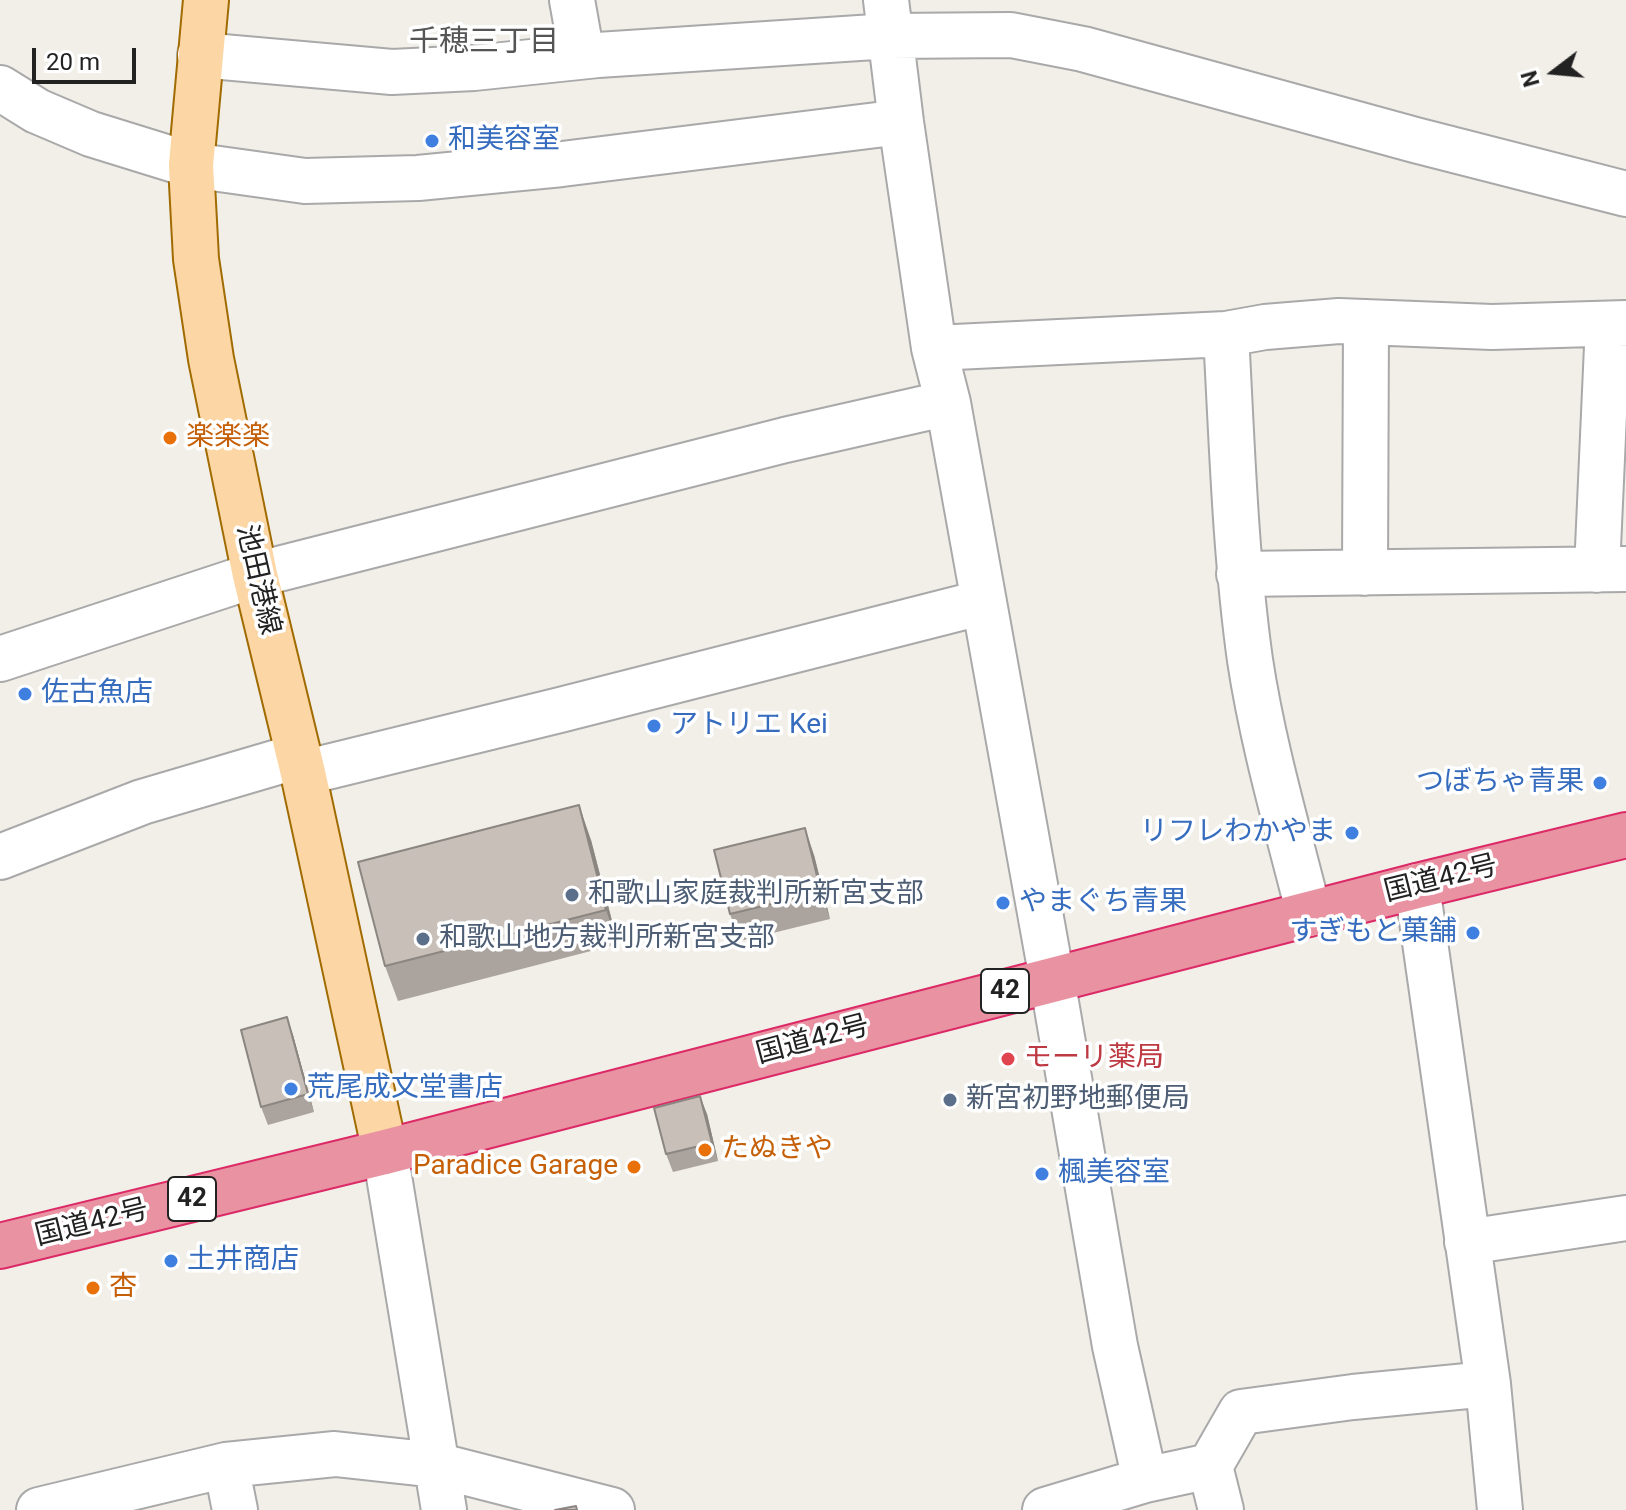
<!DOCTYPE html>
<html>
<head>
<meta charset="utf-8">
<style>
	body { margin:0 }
	#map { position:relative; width:1626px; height:1510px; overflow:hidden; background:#f2efe9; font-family:Roboto,sans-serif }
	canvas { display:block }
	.north { position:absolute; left:1514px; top:32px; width:80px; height:80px; -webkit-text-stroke:6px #fff; paint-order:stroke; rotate:254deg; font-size:22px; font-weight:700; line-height:32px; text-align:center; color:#222 }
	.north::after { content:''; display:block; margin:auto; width:28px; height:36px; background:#222; clip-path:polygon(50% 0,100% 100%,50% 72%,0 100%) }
	.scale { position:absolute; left:32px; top:48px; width:104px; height:36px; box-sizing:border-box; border:4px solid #222; border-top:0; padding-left:10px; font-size:24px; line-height:28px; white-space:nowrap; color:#222; -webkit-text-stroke:6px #fff; paint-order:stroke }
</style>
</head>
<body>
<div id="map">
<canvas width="1626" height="1510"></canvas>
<div class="north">N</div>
<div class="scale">20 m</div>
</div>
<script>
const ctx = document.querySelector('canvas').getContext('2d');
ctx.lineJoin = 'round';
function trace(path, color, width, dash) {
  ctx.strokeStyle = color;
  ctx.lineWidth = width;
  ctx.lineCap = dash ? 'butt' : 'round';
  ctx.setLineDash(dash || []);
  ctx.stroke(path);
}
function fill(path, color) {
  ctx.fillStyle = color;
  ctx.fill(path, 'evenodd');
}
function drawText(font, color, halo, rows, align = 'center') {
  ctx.font = font + ' Roboto,"Noto Sans JP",sans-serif';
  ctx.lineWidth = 7;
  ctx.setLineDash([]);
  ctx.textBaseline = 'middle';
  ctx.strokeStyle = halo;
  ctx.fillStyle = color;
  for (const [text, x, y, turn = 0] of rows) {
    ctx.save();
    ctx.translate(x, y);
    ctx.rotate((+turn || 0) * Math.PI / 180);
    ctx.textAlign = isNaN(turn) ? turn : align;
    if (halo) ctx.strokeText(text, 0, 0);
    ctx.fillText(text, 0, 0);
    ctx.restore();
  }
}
const minor = new Path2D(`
	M 572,0 L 582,56
	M 886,0 L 901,122 L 934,348 L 948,403 L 1052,979 L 1115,1346 L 1145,1480
	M 200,55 L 392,72 L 474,68 L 598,55 L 890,36 L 1011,35 L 1083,49 L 1415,140 L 1626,194
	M 0,88 L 37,111 L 91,134 L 191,165 L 305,181 L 418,178 L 562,164 L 901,122
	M 1226,334 C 1232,443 1235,552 1250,660 C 1263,746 1288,830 1309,914
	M 934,348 L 1226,334 L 1265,327 L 1339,321 L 1492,327 L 1626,323
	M 1597,570 L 1608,324
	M 1365,573 L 1366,322
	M 1239,574 L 1626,569
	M 0,659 L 255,575 L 785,440 L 948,403
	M 303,773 L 560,710 L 984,602
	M 0,857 L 142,802 L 298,756
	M 1417,886 L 1488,1384 L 1500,1510
	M 385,1152 L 444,1510
	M 1467,1242 L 1626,1218
	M 226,1465 L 235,1510
	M 39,1510 L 226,1465 L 335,1454 L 436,1465 L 612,1510
	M 1045,1510 L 1145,1480 L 1210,1466
	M 1221,1510 L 1210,1466 L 1241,1412 L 1353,1397 L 1488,1384`);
const major = new Path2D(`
	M 206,0 L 191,165 L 196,259 L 211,359 L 255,575 L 303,773 L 385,1152`);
const highway = new Path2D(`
	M 0,1246 L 385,1152 L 1417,886 L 1626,835`);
trace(minor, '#a9a9a9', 48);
trace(major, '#a06b00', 48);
trace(highway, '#dc2a67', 48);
trace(minor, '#fff', 44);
trace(major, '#fcd6a4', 44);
trace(highway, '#e892a2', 44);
fill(new Path2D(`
	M 591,840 L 618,944 L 398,1001 L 385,966 Z
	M 814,855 L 830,919 L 740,941 L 730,914 Z
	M 293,1035 L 314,1112 L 268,1125 L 261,1107 Z
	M 707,1114 L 718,1161 L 673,1172 L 666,1154 Z`), '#aba49e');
fill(new Path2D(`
	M 579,805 L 591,840 L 618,944 L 606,910 Z
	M 805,828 L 814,855 L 830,919 L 821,892 Z
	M 287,1017 L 293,1035 L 314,1112 L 308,1094 Z
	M 700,1096 L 707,1114 L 718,1161 L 712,1143 Z`), '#8b8681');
const building = new Path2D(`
	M 579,805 L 606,910 L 385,966 L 358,862 Z
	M 805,828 L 821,892 L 730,914 L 714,850 Z
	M 287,1017 L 308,1094 L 261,1107 L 241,1030 Z
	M 700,1096 L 712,1143 L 666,1154 L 654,1108 Z
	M 576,1506 L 577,1510 L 555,1510 Z`);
fill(building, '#c7bfb8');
trace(building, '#8b8681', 2);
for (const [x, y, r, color] of [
	[432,141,8,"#3f7fe0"],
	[170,438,8,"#e8710a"],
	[25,694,8,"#3f7fe0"],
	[654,726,8,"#3f7fe0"],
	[1600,783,8,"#3f7fe0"],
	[1352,833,8,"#3f7fe0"],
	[572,895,8,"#5c6f8a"],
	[1003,903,8,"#3f7fe0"],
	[1473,933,8,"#3f7fe0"],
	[423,939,8,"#5c6f8a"],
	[1008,1059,8,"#e0444e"],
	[291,1089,8,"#3f7fe0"],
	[950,1100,8,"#5c6f8a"],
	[705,1150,8,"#e8710a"],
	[634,1167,8,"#e8710a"],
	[1042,1174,8,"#3f7fe0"],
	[171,1261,8,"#3f7fe0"],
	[93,1288,8,"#e8710a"]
]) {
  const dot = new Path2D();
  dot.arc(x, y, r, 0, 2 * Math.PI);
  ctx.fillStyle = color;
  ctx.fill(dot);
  trace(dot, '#fff', 3);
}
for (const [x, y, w] of [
	[1005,991,48],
	[192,1199,48]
]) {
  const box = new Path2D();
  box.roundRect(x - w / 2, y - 22, w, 44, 6);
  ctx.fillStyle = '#fff';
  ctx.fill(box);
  trace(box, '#222', 2);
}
drawText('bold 26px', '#222', null, [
	["42",1005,991],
	["42",192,1199]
]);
drawText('28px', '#366cbe', '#fff', [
	["和美容室",448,141],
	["佐古魚店",41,694],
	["アトリエ Kei",670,726],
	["つぼちゃ青果",1584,783,"right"],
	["リフレわかやま",1336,833,"right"],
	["やまぐち青果",1019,903],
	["すぎもと菓舗",1457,933,"right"],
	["荒尾成文堂書店",307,1089],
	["楓美容室",1058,1174],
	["土井商店",187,1261]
], 'left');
drawText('28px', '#c56008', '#fff', [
	["楽楽楽",186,438],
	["たぬきや",721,1150],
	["Paradice Garage",618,1167,"right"],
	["杏",109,1288]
], 'left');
drawText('28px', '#222', '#fff', [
	["池田港線",257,580,77],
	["国道42号",1441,880,-14],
	["国道42号",813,1041,-15],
	["国道42号",92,1224,-14]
]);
drawText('28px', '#4e5e75', '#fff', [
	["和歌山家庭裁判所新宮支部",588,895],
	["和歌山地方裁判所新宮支部",439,939],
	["新宮初野地郵便局",966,1100]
], 'left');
drawText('28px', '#be3a42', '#fff', [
	["モーリ薬局",1024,1059]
], 'left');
drawText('30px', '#555', '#fff', [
	["千穂三丁目",484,43]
]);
</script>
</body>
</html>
